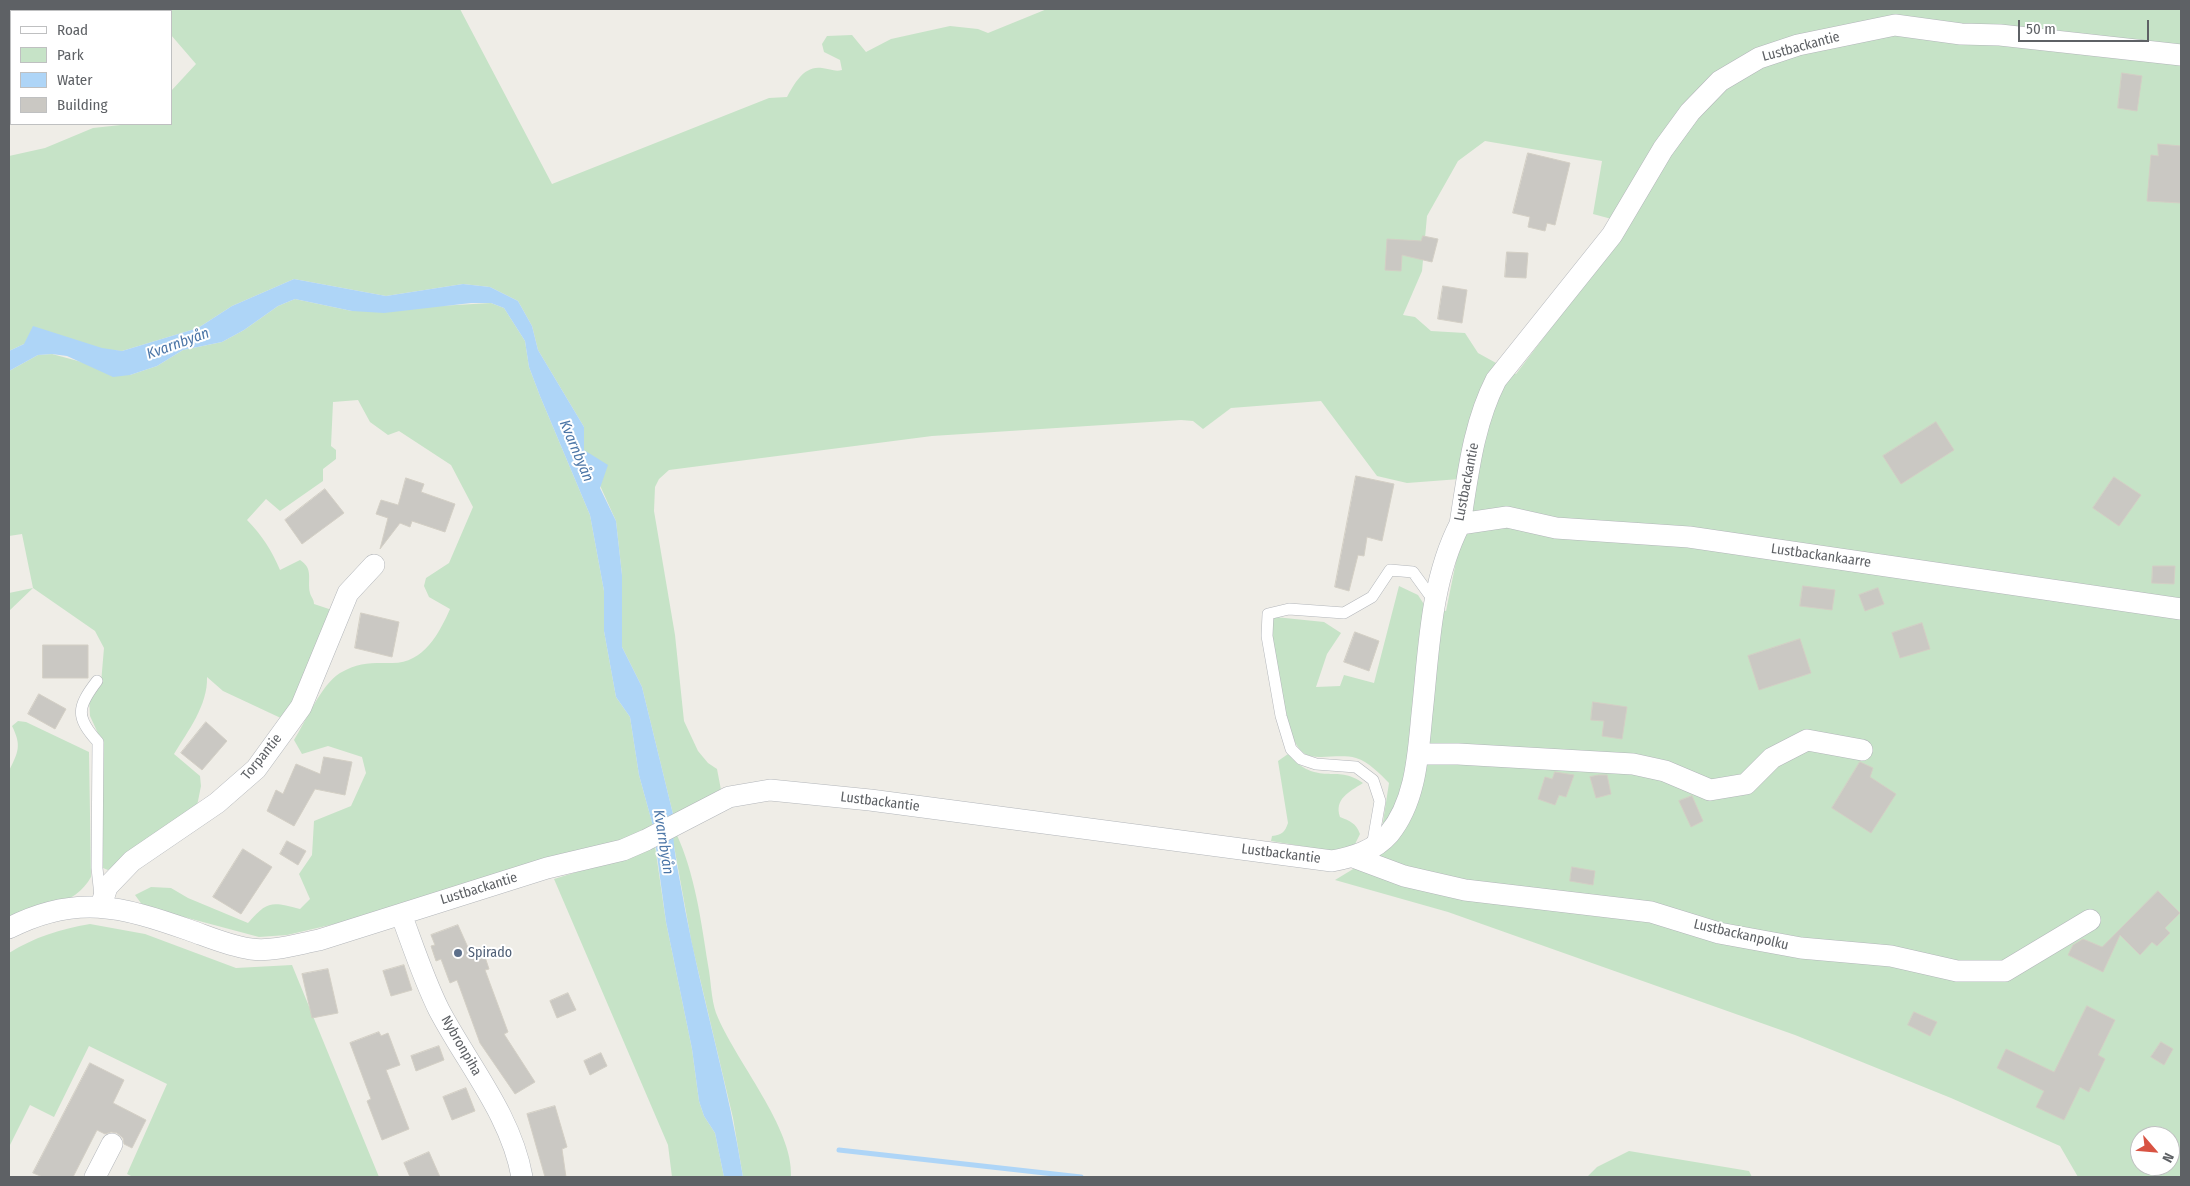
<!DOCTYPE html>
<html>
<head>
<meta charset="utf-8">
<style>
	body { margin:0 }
	#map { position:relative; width:2190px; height:1186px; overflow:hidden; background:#efede7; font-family:"Fira Sans Condensed",sans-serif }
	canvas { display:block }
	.frame { position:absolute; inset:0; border:10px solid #5e6165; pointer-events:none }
	.legend { position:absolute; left:10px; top:10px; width:162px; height:115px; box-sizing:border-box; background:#fff; border:1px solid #bfc0c1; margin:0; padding:6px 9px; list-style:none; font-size:15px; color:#5e6165 }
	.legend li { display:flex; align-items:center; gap:10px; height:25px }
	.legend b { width:25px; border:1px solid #bfc0c1 }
	.north { position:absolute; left:2130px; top:1126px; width:50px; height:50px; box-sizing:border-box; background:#fff; border:1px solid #bfc0c1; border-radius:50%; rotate:117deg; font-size:14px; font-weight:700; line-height:20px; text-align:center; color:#5e6165 }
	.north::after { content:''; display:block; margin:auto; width:18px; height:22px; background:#d85343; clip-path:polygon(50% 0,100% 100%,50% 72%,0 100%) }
	.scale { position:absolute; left:2018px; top:20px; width:131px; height:22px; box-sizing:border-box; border:2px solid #5e6165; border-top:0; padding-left:6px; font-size:15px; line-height:18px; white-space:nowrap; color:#5e6165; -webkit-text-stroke:4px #fff; paint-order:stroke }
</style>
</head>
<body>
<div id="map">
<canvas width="2190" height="1186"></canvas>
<div class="frame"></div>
<ul class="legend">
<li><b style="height:6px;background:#fff"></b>Road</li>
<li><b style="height:14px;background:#c6e3c7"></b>Park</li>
<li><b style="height:14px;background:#aed5f7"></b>Water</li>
<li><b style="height:14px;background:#cac8c3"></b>Building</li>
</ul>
<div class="north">N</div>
<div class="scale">50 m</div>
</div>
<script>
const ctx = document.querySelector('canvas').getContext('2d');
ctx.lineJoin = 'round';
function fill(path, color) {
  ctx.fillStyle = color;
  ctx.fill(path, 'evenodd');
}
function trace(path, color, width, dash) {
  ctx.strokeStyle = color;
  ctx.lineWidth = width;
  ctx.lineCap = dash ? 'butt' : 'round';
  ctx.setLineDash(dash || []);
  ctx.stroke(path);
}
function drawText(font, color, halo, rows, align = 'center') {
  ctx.font = font + ' "Fira Sans Condensed",sans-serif';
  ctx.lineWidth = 4;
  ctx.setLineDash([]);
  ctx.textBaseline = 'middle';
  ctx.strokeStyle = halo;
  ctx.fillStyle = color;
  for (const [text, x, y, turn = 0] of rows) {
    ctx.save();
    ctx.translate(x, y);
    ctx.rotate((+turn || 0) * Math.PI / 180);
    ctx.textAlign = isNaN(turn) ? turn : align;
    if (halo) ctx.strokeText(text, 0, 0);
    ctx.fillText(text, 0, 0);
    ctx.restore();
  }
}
fill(new Path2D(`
	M 9,9 L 460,9 L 552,184 L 769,98 L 787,97 C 794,84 804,65 822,68 C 830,69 835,72 842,70 L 840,60 L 824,52 L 822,44 L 827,36 L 852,35 L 866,52 L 891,39 L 950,26 L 978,29 L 988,33 L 1047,9 L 2181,9 L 2181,1177 L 2078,1177 L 2060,1146 L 1951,1098 L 1795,1035 L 1448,912 L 1335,880 L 1378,854 L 1389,783 C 1380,774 1369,762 1356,758 C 1341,754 1324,759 1310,756 C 1281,749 1274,651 1270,625 L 1275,617 L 1324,622 L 1341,633 L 1327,654 L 1316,687 L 1340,686 L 1344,675 L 1374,683 L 1399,586 L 1418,595 L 1427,609 L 1446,611 L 1473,478 L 1407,483 L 1377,476 L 1321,401 L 1231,408 L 1203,429 L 1193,421 L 1181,420 L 932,436 L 669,470 L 659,479 L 655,487 L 654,511 L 675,635 L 684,721 L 698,751 L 708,763 L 717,769 L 722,795 L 673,814 L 642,687 L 622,647 L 622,575 L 616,521 L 584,450 L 584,427 L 538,350 L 532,326 L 518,301 L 490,287 L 463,284 L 386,296 L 294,279 L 232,306 L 198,328 L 122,351 L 24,344 L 9,351 L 9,156 L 45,148 L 93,128 L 130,124 L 171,124 L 171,91 L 196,64 L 171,35 L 171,11 L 11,11 L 11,24 L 9,23 ZM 1485,141 L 1602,161 L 1593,214 L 1630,224 L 1516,374 L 1478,353 L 1465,333 L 1431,331 L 1415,317 L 1403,315 L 1422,271 L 1427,216 L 1458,161 ZM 2140,1136 L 2170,1136 L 2170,1166 L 2140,1166 Z
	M 295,299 L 352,311 L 491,303 L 504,308 L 525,341 L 529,367 L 540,396 L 590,515 L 604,591 L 604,631 L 616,697 L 630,717 L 639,775 L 653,826 L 627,841 L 343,922 L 287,935 L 259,937 L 143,906 L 135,895 L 151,887 L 171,888 L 188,898 L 248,923 C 268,900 272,902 300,909 L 310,899 L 299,874 L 312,855 L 314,821 L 351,806 L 366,773 L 362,757 L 328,746 L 302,754 L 294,740 C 306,721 321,685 340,673 C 359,662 371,663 391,663 C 423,664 439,634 450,609 L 429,597 L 424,586 L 426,578 L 449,563 L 473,507 L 451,465 L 399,431 L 388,435 L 370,422 L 358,400 L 333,402 L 331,446 L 336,450 L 336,459 L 323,469 L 323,481 L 280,511 L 266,499 L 247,520 C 262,535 272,551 280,570 L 300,560 C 314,569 307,579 310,593 C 311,597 314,599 314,604 L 335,611 L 285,720 L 223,691 L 207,677 C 208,705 188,731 174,754 L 200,776 L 201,786 L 197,806 L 108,870 L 103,868 L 102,742 L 90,716 L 89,699 L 101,683 L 104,648 L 95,631 L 33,588 L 9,611 L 9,593 L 33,588 L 22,534 L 9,536 L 9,371 L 38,355 L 52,354 L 130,375 L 157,366 L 183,350 L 222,342 L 244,330 L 278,306 Z
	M 18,721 L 26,722 L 89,752 L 91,877 C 76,905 36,912 9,922 L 9,771 C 18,752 22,746 12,726 Z
	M 1288,754 C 1318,788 1336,763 1363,783 C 1349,792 1334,799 1340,817 C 1350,821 1356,823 1360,834 L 1354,846 L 1331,851 L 1271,841 L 1272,836 C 1282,835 1285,832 1288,823 L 1278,761 Z
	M 676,833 C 695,874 701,920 708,965 C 711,980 711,999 716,1013 C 735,1061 794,1128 791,1177 L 743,1177 L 733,1118 L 692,945 L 672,835 Z
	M 655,846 L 666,922 L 692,1049 L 699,1101 L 704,1116 L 715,1133 L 724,1177 L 672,1177 L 668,1145 L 554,879 L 642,852 Z
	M 90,924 L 145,934 L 236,968 L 292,965 L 379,1177 L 133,1177 L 127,1174 L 167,1084 L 89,1046 L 54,1117 L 30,1105 L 9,1147 L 9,953 C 35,937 60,929 90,924 Z
	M 1629,1151 L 1749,1171 L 1752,1177 L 1587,1177 L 1597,1167 Z`), '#c6e3c7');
fill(new Path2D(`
	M 294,279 L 386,296 L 463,284 L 490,287 L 518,301 L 532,326 L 538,350 L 584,427 L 584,450 L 608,465 L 600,488 L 616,521 L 622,575 L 622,647 L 642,687 L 673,814 C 671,846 680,877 685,909 C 702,999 729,1087 743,1177 L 724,1177 L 715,1133 L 704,1116 L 699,1101 L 692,1049 L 666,922 L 653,826 L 639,775 L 630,717 L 616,697 L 604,631 L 604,591 L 590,515 L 540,396 L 529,367 L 525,341 L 504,308 L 491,303 L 471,303 L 384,313 L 352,311 L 295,299 L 278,306 L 244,330 L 222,342 L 183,350 L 157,366 L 130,375 L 113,377 L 67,356 L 52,354 L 38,355 L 9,371 L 9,351 L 24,344 L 33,326 L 102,348 L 122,351 L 198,328 L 232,306 Z`), '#aed5f7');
trace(new Path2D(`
	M 839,1150 L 1081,1177`), '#aed5f7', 5);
const building = new Path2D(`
	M 2122,73 L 2142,76 L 2137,111 L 2118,108 Z
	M 2158,144 L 2181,146 L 2181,203 L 2147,201 L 2151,155 L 2158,156 Z
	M 1528,153 L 1570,163 L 1555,225 L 1547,223 L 1545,231 L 1528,227 L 1530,217 L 1513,213 Z
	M 1423,236 L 1438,239 L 1432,262 L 1402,255 L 1401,271 L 1385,270 L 1387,239 L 1421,241 Z
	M 1507,252 L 1528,253 L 1526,278 L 1505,277 Z
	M 1443,286 L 1467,290 L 1462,323 L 1438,319 Z
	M 1936,422 L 1954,450 L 1901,484 L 1883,456 Z
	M 1356,476 L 1394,484 L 1382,541 L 1367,537 L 1364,556 L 1358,555 L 1349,591 L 1335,587 Z
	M 2114,477 L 2141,495 L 2119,526 L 2093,508 Z
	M 406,478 L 424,484 L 421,492 L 455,504 L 445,532 L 412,521 L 410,527 L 400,523 L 380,549 L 388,518 L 376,514 L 381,500 L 398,505 Z
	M 325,489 L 344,513 L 302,544 L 285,520 Z
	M 2153,566 L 2175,566 L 2174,584 L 2152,583 Z
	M 1803,586 L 1835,590 L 1832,610 L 1800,606 Z
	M 1878,588 L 1884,604 L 1865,611 L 1859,595 Z
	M 361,613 L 399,622 L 392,657 L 355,648 Z
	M 1922,623 L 1930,649 L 1900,658 L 1892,633 Z
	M 1355,632 L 1379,641 L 1369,671 L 1344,662 Z
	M 1800,639 L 1811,673 L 1759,690 L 1748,656 Z
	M 43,645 L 88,645 L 88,678 L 43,678 Z
	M 39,694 L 66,709 L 55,729 L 28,714 Z
	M 1593,702 L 1627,707 L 1622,739 L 1602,736 L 1604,721 L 1591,720 Z
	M 206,722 L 227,741 L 202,770 L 181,753 Z
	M 324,757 L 352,762 L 345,795 L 315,789 L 294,826 L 267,811 L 276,790 L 283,794 L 296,764 L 320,774 Z
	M 1860,762 L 1873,768 L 1870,777 L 1896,794 L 1871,833 L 1832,808 Z
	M 1555,772 L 1574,775 L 1566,797 L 1559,795 L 1555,805 L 1538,799 L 1545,777 L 1552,779 Z
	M 1599,775 L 1607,775 L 1611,794 L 1596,798 L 1590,777 Z
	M 1692,796 L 1703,821 L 1691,827 L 1679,801 Z
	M 287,841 L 306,851 L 298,865 L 280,854 Z
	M 243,849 L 272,867 L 241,914 L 213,897 Z
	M 1572,867 L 1595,871 L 1593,885 L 1570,881 Z
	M 2158,891 L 2180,913 L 2165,928 L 2170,933 L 2157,946 L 2152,942 L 2140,955 L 2120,935 L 2103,972 L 2068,955 L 2073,945 L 2083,939 L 2102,947 Z
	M 458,925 L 470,952 L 482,948 L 489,969 L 485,970 L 508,1032 L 504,1034 L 535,1082 L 515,1094 L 480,1043 L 457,980 L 450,983 L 441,959 L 436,961 L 431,946 L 435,945 L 431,935 Z
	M 404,965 L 412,990 L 391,996 L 383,971 Z
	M 328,969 L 338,1013 L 312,1018 L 302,974 Z
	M 568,993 L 576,1010 L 557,1018 L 550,1001 Z
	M 2087,1006 L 2115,1020 L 2098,1055 L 2105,1059 L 2089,1092 L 2080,1087 L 2064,1120 L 2036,1107 L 2044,1091 L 1997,1068 L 2006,1049 L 2054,1072 Z
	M 1914,1012 L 1937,1022 L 1930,1036 L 1908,1025 Z
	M 379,1032 L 381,1036 L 388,1033 L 400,1065 L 386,1070 L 409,1129 L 382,1140 L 367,1101 L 371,1099 L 350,1043 Z
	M 2161,1042 L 2173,1049 L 2164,1065 L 2151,1057 Z
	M 439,1046 L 444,1060 L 416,1071 L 411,1056 Z
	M 601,1053 L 607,1066 L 590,1075 L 584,1061 Z
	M 90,1063 L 124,1080 L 113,1103 L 146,1120 L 132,1148 L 124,1144 L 123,1138 L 117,1133 L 111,1132 L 105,1134 L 97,1130 L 73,1177 L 43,1177 L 33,1173 Z
	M 466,1088 L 475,1111 L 452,1120 L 443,1097 Z
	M 555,1106 L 567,1147 L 562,1149 L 566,1177 L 545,1177 L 527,1114 Z
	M 429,1152 L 440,1177 L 410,1177 L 404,1163 Z`);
fill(building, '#cac8c3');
trace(building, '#d3cfc5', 1);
const service = new Path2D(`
	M 97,681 C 77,707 75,717 98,742 L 97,868 L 100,896
	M 1372,847 L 1380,801 L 1373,780 L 1356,767 L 1316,764 L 1301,759 L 1291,749 L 1281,716 L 1267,636 L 1268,614 L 1289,609 L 1344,613 L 1372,597 L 1390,570 L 1413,572 L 1434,601`);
const minor = new Path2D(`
	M 1460,524 L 1507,517 L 1556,528 L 1689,537 L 2181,609
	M 1418,754 L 1458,754 L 1633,764 L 1665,771 L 1710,790 L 1746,784 L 1772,758 L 1807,740 L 1862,750
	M 1353,857 L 1404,876 L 1465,890 L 1651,912 L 1719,933 L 1801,948 L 1891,956 L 1957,971 L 2005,971 L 2090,920
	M 101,906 L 107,887 L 132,861 L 217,803 L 256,769 L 301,707 L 348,593 L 374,565
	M 401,914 C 413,946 424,980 439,1010 C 468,1065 511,1115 522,1177
	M 9,928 C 76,894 121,906 189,930 C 209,937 229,946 251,949 C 273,952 298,944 319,940 L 547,868 L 623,850 L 646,840 L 729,797 L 770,790 L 870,800 L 1332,861 C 1353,857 1374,851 1389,834 C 1416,801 1418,755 1422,714 C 1429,651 1430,582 1460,524 C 1468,475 1473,425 1496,380 L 1612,235 L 1663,149 L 1690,112 L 1720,81 L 1759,58 L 1798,45 L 1895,25 L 1961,34 L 2000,35 L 2181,55
	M 95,1177 L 112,1144`);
trace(service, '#b3b6ba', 12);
trace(minor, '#b3b6ba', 22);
trace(service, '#fff', 11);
trace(minor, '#fff', 21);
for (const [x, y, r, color] of [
	[458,953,5,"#5c6f8a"]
]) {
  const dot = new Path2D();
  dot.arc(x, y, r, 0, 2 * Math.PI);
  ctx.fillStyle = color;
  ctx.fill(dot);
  trace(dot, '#fff', 2);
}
drawText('14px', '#5e6165', '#fff', [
	["Lustbackantie",1801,47,-15],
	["Lustbackantie",1467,482,-79],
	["Lustbackankaarre",1821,556,8],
	["Torpantie",262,757,-51],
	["Lustbackantie",880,802,7],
	["Lustbackantie",1281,854,7],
	["Lustbackantie",479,889,-17],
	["Lustbackanpolku",1741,935,13],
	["Nybronpiha",461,1046,60]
]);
drawText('14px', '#4e5e75', '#fff', [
	["Spirado",468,953]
], 'left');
drawText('italic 15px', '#4c76a7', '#fff', [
	["Kvarnbyån",178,344,-20],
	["Kvarnbyån",576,451,67],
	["Kvarnbyån",663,842,81]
]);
</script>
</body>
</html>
